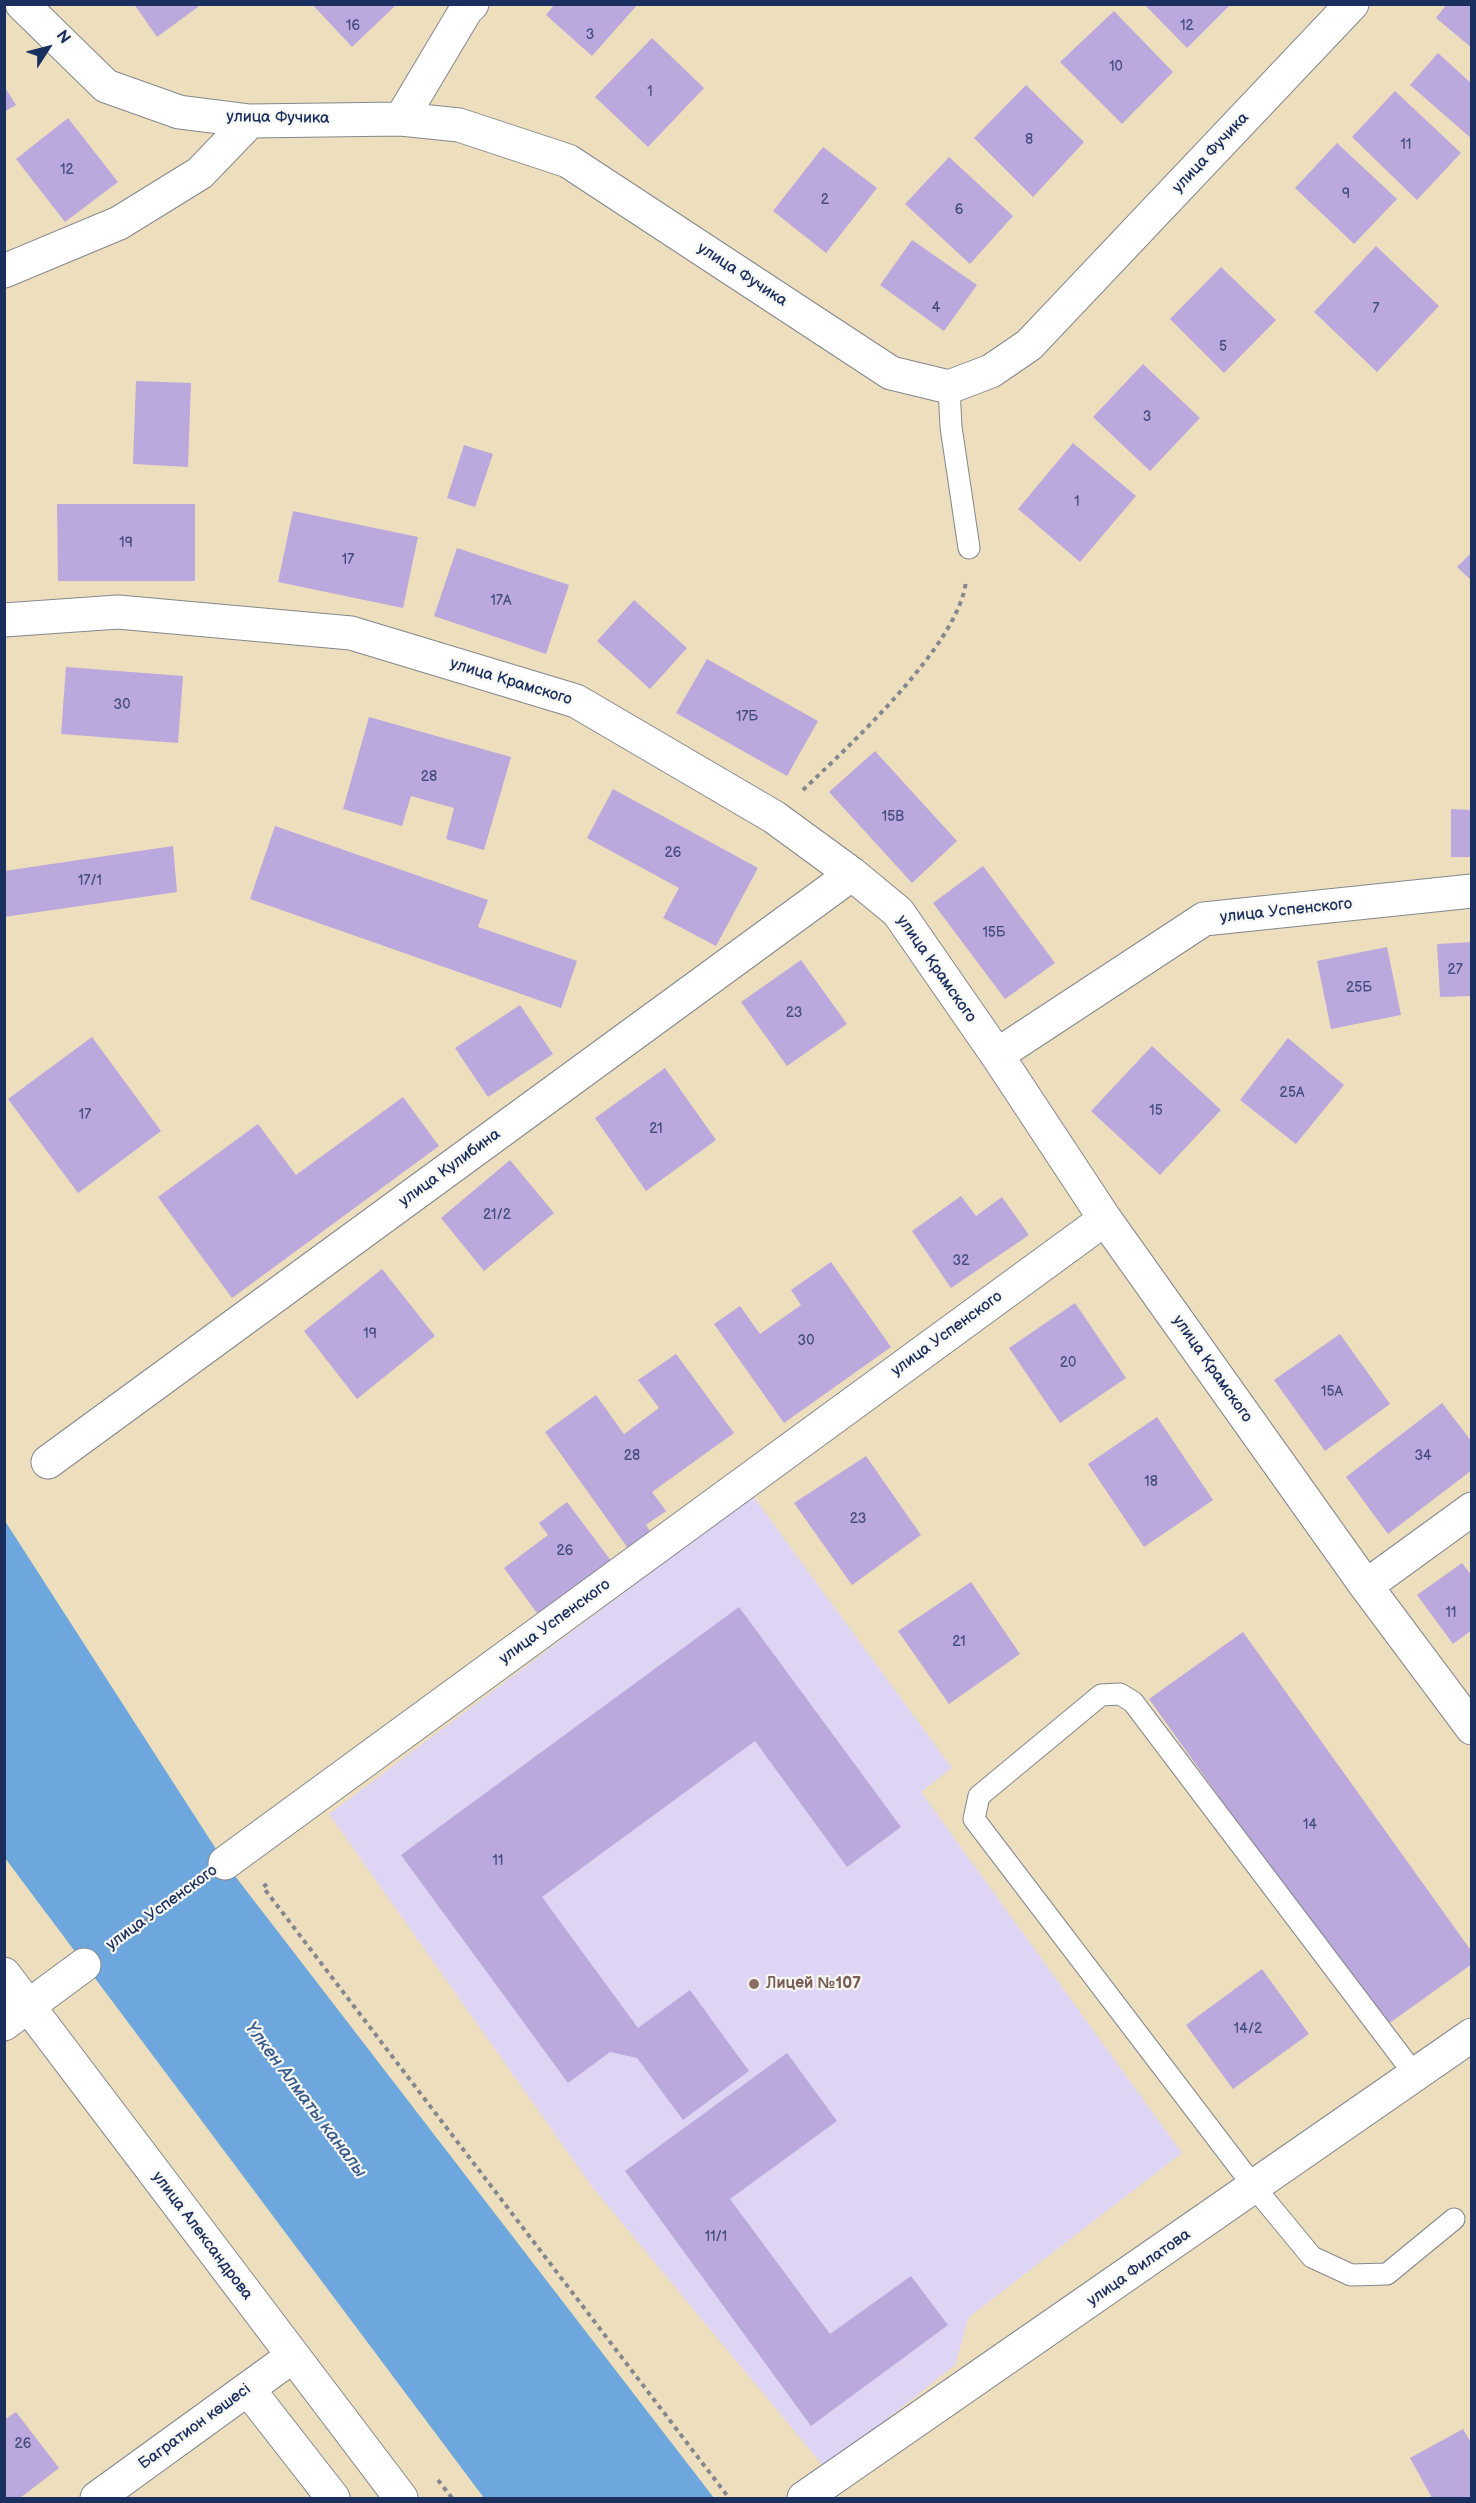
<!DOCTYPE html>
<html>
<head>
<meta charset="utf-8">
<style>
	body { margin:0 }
	#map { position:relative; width:1476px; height:2503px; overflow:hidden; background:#eddfbd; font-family:"Balsamiq Sans",sans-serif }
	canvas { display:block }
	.frame { position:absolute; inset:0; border:6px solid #1b2f5e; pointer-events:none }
	.north { position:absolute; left:18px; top:18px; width:60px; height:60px; -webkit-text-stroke:4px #f6f6f2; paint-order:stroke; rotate:54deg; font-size:16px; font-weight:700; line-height:24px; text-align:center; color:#1b2f5e }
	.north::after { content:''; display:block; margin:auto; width:21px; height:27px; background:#1b2f5e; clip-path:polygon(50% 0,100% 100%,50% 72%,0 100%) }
</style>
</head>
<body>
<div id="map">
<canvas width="1476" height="2503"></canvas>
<div class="frame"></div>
<div class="north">N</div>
</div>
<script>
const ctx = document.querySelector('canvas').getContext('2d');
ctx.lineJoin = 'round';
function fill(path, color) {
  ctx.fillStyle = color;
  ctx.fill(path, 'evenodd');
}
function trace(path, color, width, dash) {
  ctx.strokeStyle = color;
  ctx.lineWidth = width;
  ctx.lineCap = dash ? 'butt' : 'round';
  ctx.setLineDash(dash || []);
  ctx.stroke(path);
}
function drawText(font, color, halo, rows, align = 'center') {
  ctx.font = font + ' "Balsamiq Sans",sans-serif';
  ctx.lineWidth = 4.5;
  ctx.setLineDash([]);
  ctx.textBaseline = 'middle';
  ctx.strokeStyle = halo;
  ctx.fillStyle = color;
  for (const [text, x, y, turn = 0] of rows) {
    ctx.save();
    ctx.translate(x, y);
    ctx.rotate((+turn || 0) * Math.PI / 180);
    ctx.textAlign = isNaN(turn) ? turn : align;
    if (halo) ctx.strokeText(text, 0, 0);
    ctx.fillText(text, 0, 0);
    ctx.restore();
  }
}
fill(new Path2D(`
	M 753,1496 L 952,1768 L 921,1792 L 1182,2153 L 969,2317 L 955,2365 L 825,2468 L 593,2188 L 329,1814 Z`), '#ded5f5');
fill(new Path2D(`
	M 5,1521 L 225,1863 L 714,2498 L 484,2498 L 5,1858 Z`), '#6da7dd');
fill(new Path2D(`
	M 134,4 L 197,4 L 198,7 L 157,37 Z
	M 312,4 L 397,4 L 352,47 Z
	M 555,4 L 638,4 L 592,56 L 546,15 Z
	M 1144,4 L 1231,4 L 1187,48 Z
	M 1447,4 L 1472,4 L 1472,48 L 1436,18 Z
	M 1114,11 L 1173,72 L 1122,124 L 1060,62 Z
	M 652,38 L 704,88 L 648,147 L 595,97 Z
	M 1438,53 L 1472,84 L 1472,139 L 1410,85 Z
	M 1026,85 L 1084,142 L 1033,197 L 974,138 Z
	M 4,86 L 16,105 L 4,112 Z
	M 1395,91 L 1461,153 L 1417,200 L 1352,137 Z
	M 68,118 L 118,182 L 65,222 L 16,159 Z
	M 1337,143 L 1397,199 L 1354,244 L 1295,188 Z
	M 823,147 L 877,188 L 826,253 L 773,211 Z
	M 949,157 L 1013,216 L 970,264 L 905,204 Z
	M 912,240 L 977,285 L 944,331 L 880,285 Z
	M 1376,246 L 1439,306 L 1377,372 L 1314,312 Z
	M 1221,267 L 1276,320 L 1224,373 L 1170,319 Z
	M 1143,364 L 1200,418 L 1150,471 L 1093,417 Z
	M 136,381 L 191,383 L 188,467 L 133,464 Z
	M 1073,443 L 1136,496 L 1080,562 L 1018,509 Z
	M 464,445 L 493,454 L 475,507 L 447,498 Z
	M 57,504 L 195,504 L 195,581 L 58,581 Z
	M 293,511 L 418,537 L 403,608 L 278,582 Z
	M 457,548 L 569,585 L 546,654 L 434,616 Z
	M 1472,552 L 1472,581 L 1457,567 Z
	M 634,600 L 687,648 L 650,689 L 597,641 Z
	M 707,659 L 818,721 L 787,776 L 676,713 Z
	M 66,667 L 183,676 L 178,743 L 61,734 Z
	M 369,717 L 511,757 L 484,850 L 446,839 L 454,808 L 411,796 L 402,826 L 343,809 Z
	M 875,751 L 957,841 L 912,883 L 829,792 Z
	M 613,789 L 758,868 L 716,946 L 663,918 L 679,888 L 587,838 Z
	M 1451,809 L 1472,810 L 1472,857 L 1451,857 Z
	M 275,826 L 488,900 L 478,927 L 577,961 L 561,1008 L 250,899 Z
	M 173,846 L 177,892 L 4,917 L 4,871 Z
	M 983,866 L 1055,963 L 1005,999 L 933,903 Z
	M 1472,942 L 1472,996 L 1440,997 L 1437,944 Z
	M 1387,947 L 1401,1015 L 1331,1029 L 1317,961 Z
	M 801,960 L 847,1024 L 787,1066 L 741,1002 Z
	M 520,1005 L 553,1054 L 488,1097 L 455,1048 Z
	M 92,1037 L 161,1131 L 78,1193 L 8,1099 Z
	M 1288,1038 L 1344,1085 L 1296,1144 L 1240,1100 Z
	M 1152,1046 L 1221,1110 L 1160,1175 L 1091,1111 Z
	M 665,1068 L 716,1140 L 646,1191 L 595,1118 Z
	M 403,1097 L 439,1146 L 232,1298 L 158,1197 L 258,1124 L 296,1175 Z
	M 510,1160 L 554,1213 L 484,1271 L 441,1218 Z
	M 961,1196 L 976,1216 L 1002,1197 L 1029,1235 L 951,1288 L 912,1231 Z
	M 831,1262 L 891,1347 L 784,1423 L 714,1324 L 740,1306 L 760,1334 L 801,1305 L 791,1290 Z
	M 382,1269 L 435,1336 L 357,1399 L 304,1331 Z
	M 1075,1303 L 1126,1378 L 1060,1423 L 1009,1348 Z
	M 1340,1334 L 1390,1404 L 1325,1451 L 1274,1380 Z
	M 676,1354 L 734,1433 L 652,1492 L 666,1511 L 646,1525 L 653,1535 L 630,1551 L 545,1432 L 596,1395 L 624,1434 L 659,1408 L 638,1380 Z
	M 1442,1403 L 1472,1442 L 1472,1470 L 1388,1534 L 1346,1477 Z
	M 1157,1417 L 1213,1500 L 1144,1547 L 1088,1464 Z
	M 866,1456 L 921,1535 L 852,1585 L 794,1503 Z
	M 567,1502 L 615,1566 L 542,1620 L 504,1568 L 548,1535 L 539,1523 Z
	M 1462,1563 L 1472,1576 L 1472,1630 L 1453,1644 L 1417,1595 Z
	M 971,1582 L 1020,1654 L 949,1704 L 898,1631 Z
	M 739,1607 L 901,1827 L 847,1867 L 755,1741 L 542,1897 L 638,2028 L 690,1990 L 749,2071 L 683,2120 L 637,2058 L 610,2052 L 568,2083 L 401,1855 Z
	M 1243,1632 L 1472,1952 L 1472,1964 L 1384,2027 L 1149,1699 Z
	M 1262,1969 L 1309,2034 L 1233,2089 L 1186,2025 Z
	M 787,2053 L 837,2121 L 730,2199 L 830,2334 L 911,2276 L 948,2325 L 811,2426 L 625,2171 Z
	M 16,2412 L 59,2468 L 20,2498 L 4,2498 L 4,2420 Z
	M 1463,2429 L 1472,2444 L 1472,2498 L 1432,2498 L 1410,2458 Z`), '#bba8dd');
const lane = new Path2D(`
	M 949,387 L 951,427 L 969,548
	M 1415,2075 L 1133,1702 L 1120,1694 L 1101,1695 L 979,1796 L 974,1819 L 1255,2188 L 1312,2257 L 1351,2275 L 1387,2274 L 1454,2219`);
const street = new Path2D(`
	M 22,4 L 106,86 L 179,112 L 250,121 L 401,119 L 459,125 L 568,161 L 891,373 L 949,387 L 991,371 L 1029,345 L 1352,4
	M 401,119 L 466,10 L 472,4
	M 4,271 L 119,223 L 200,173 L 250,121
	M 4,620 L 118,612 L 351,633 L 576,701 L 774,817 L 852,874 L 898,912 L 997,1055 L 1105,1219 L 1366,1586 L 1472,1728
	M 997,1055 L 1204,919 L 1472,891
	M 48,1462 L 852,874
	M 1366,1586 L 1472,1509
	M 225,1863 L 1105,1219
	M 4,1974 L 401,2498
	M 4,2024 L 84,1965
	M 248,2389 L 333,2498
	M 97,2498 L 293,2356
	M 804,2498 L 1472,2035`);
trace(lane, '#84878e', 23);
trace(street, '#84878e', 35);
trace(new Path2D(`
	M 803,790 C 849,746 959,645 966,581
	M 267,1884 L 263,1887 L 729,2498
	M 114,1943 L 195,1884
	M 438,2480 L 452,2498`), '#84878e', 4, [4.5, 4.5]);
trace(lane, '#fff', 21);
trace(street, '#fff', 33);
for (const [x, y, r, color] of [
	[754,1984,6,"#8d6e63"]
]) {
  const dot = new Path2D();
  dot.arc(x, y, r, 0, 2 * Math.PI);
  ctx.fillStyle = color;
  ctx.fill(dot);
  trace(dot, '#f6f6f2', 2);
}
drawText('14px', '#434d7e', null, [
	["16",353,26],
	["12",1187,26],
	["3",590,35],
	["10",1116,67],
	["1",650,92],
	["8",1029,140],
	["11",1406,145],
	["12",67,170],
	["9",1346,194],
	["2",825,200],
	["6",959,210],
	["4",936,308],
	["7",1376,309],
	["5",1223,347],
	["3",1147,417],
	["1",1077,502],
	["19",126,543],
	["17",348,560],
	["17А",501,601],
	["30",122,705],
	["17Б",747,717],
	["28",429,777],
	["15В",893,817],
	["26",673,853],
	["17/1",90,881],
	["15Б",994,933],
	["27",1455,970],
	["25Б",1359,988],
	["23",794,1013],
	["25А",1292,1093],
	["15",1156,1111],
	["17",85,1115],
	["21",656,1129],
	["21/2",497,1215],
	["32",961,1261],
	["19",370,1334],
	["30",806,1341],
	["20",1068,1363],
	["15А",1332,1392],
	["28",632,1456],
	["34",1423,1456],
	["18",1151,1482],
	["23",858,1519],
	["26",565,1551],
	["11",1451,1613],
	["21",959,1642],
	["14",1310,1825],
	["11",498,1861],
	["14/2",1248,2029],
	["11/1",716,2237],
	["26",23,2444]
]);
drawText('16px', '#1b2f5e', '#f6f6f2', [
	["улица Фучика",278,118,1],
	["улица Фучика",1211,153,-47],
	["улица Фучика",742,275,33],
	["улица Крамского",511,682,17],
	["улица Успенского",1286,911,-6],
	["улица Крамского",936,969,55],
	["улица Кулибина",450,1168,-36],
	["улица Успенского",947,1334,-36],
	["улица Крамского",1212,1369,55],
	["улица Успенского",555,1622,-36],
	["улица Успенского",162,1908,-36],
	["улица Александрова",202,2236,53],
	["улица Филатова",1139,2268,-35],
	["Багратион көшесі",195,2427,-36]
]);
drawText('bold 16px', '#785e54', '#f6f6f2', [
	["Лицей №107",766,1984]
], 'left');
drawText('italic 18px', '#38598a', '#f6f6f2', [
	["Үлкен Алматы каналы",305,2100,53]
]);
</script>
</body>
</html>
